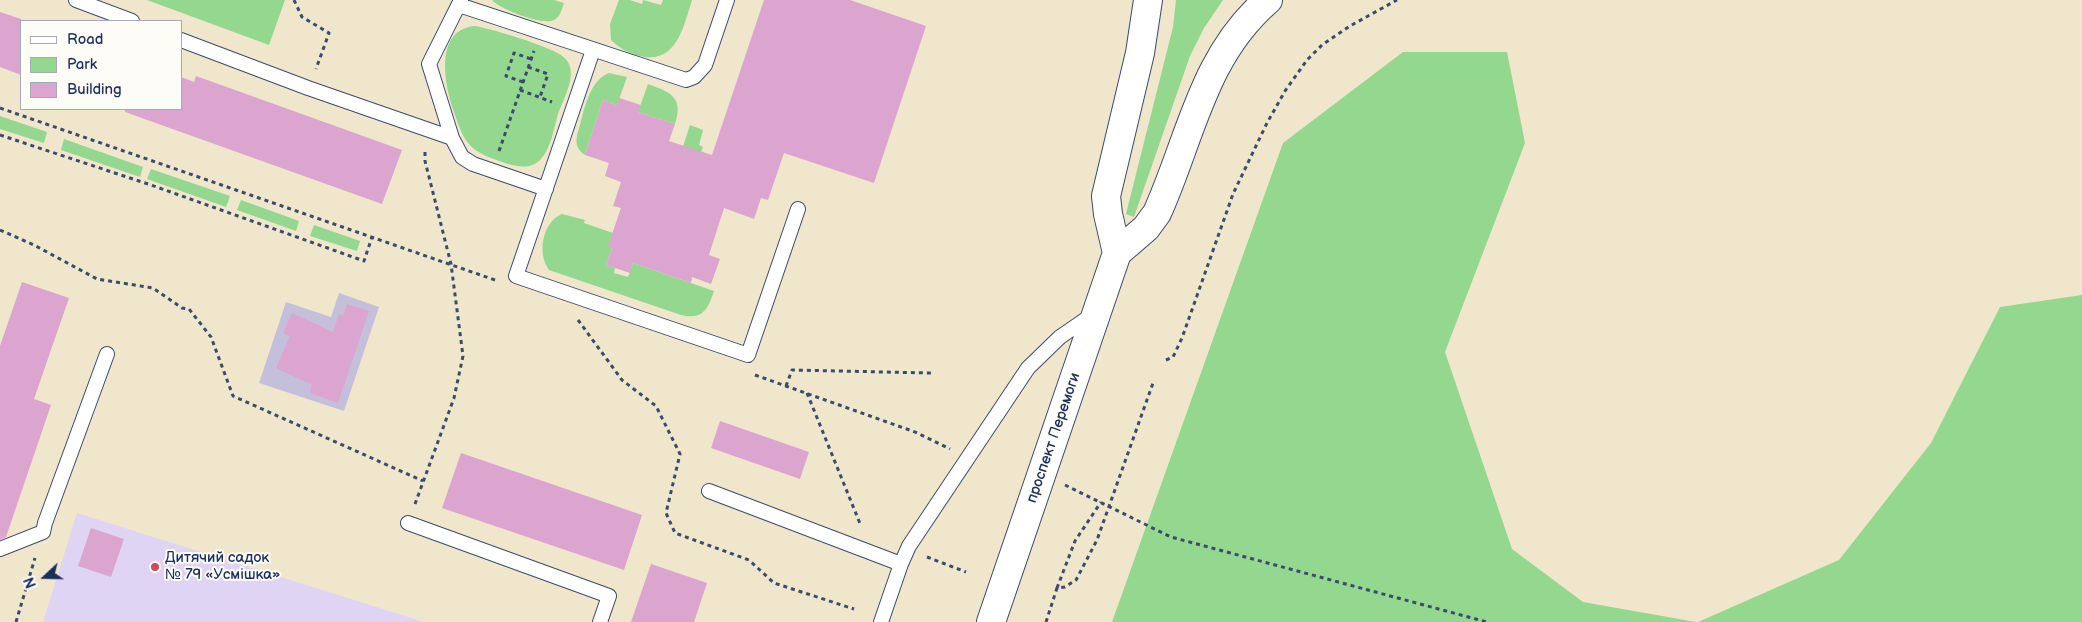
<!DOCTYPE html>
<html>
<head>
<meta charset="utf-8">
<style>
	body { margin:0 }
	#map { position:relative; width:2082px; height:622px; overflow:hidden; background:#f0e6cb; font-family:"Balsamiq Sans",sans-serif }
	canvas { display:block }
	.legend { position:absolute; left:20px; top:20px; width:162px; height:90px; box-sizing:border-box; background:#fdfcf7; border:1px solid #a3aaba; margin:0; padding:6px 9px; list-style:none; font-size:15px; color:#1b2f5e }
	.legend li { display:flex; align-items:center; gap:10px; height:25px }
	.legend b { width:25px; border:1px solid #a3aaba }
	.north { position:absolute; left:20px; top:552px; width:50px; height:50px; -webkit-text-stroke:4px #fdfcf7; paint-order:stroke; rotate:249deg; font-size:14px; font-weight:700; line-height:20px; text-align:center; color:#1b2f5e }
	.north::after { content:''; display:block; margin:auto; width:18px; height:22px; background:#1b2f5e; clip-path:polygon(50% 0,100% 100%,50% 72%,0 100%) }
</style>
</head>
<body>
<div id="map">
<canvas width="2082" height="622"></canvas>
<ul class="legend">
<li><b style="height:6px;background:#fff"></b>Road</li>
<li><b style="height:14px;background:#94d78f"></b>Park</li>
<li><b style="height:14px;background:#dba5cf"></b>Building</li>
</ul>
<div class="north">N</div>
</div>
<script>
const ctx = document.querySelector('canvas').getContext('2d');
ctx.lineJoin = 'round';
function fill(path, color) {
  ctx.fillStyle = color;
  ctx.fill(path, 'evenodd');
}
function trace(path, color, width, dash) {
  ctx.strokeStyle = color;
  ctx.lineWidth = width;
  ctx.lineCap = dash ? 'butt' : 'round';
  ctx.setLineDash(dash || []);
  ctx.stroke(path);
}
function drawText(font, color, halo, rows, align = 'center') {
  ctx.font = font + ' "Balsamiq Sans",sans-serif';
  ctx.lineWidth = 4;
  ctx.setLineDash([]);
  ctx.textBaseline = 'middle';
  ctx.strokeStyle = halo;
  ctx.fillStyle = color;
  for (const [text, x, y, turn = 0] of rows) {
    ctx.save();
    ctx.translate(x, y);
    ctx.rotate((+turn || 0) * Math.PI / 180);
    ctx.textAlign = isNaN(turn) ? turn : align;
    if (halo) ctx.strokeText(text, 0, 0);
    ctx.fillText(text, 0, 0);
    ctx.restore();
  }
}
fill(new Path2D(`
	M 77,513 L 424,622 L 43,622 Z`), '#e0d4f4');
fill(new Path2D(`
	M 339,293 L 379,307 L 344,411 L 259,383 L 286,302 L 331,317 Z`), '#c4c0db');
fill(new Path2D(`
	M 147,0 L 285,0 L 269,45 Z
	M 492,0 L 554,0 L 564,3 C 562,9 560,17 554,20 C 543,26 499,9 492,0 Z
	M 619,0 L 630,0 L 642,4 L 643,0 L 661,5 L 663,0 L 692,0 C 684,24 678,61 645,57 C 632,55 621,50 611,40 L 610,24 Z
	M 1176,0 L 1223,0 L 1204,28 L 1190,56 L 1134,217 L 1126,214 L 1173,27 Z
	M 474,26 C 490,28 548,46 561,55 C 565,58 569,62 570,67 C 574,80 563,101 558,114 C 554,128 551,149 540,160 C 531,169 520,167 508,164 C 494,159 478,155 468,143 C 461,134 458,123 454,112 C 445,86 433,31 474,26 Z
	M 1403,52 L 1507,52 L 1525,143 L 1445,352 L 1512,549 L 1583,602 L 1696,622 L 1112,622 L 1283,143 Z
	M 609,73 L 627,77 L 617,105 L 603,100 L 585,155 C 576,149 575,142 578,132 C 584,112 588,81 609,73 Z
	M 648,84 C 670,92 684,97 675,124 L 638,112 Z
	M 0,116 L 47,132 L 44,143 L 0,129 Z
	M 690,125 L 703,130 L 699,145 L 703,147 L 696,168 L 678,162 Z
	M 64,139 L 143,167 L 140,177 L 61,150 Z
	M 151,169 L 230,196 L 226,207 L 147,179 Z
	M 241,200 L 299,221 L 296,231 L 237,210 Z
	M 562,214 L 585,220 L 584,223 L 613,233 L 612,248 L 606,265 L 615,268 L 614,273 L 628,277 L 633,263 L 714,291 C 708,309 703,320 681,315 L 549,270 C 537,254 542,222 562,214 Z
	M 314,225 L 360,241 L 357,251 L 310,236 Z
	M 2082,295 L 2082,622 L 1698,622 L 1839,560 L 1931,443 L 2000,307 Z`), '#94d78f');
fill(new Path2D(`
	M 764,0 L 850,0 L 926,26 L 874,183 L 784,153 L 768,200 L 761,198 L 754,219 L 724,208 L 709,255 L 720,259 L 711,284 L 692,277 L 691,283 L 633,263 L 630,273 L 606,265 L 612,248 L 608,246 L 621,208 L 613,206 L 621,182 L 605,176 L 609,163 L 585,155 L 603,100 L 617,105 L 619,98 L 641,105 L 638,112 L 675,124 L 669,141 L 712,155 Z
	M 0,12 L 21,19 L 21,75 L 0,67 Z
	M 196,76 L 402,150 L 382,204 L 125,112 L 125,109 L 181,109 L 181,77 L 194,82 Z
	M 22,282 L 69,298 L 34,399 L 51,405 L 6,537 L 0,540 L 0,346 Z
	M 347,304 L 369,311 L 338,403 L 310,393 L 312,385 L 276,368 L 290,336 L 283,333 L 292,313 L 333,332 L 339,314 L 343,316 Z
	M 720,421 L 809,452 L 800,479 L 711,448 Z
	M 461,453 L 642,515 L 624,570 L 442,508 Z
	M 91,528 L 124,539 L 111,577 L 78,566 Z
	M 651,564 L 707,583 L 694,622 L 631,622 Z`), '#dba5cf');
const service = new Path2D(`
	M 76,0 L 132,21
	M 459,5 L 686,80 L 694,77 L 705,65 L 727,0
	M 181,40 L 308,88 L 452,138 L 462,157 L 473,164 L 546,189
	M 593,50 L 516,276 L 748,355 L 798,209
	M 452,138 L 429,64 L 461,0
	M 709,491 L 901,564
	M 408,523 L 609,596 L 600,622
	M 0,549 L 43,532 L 45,523 L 107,354
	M 881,622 L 901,564 L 909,546 L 1028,368 L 1060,337 L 1092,315`);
const secondary = new Path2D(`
	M 1117,253 L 1108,214 L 1106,196 L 1140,53 L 1148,0
	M 991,622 L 1117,253 L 1146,228 L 1157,213 C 1191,138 1202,57 1268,0`);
trace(service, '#3b4a6e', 16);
trace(secondary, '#3b4a6e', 30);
trace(new Path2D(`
	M 294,0 L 302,17 L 329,33 L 316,69
	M 528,67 L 548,74 L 540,97
	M 523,82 L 506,76 L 514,53 L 531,59
	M 520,90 L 552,102
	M 0,108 L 495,280
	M 0,135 L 151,185 L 364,261 L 372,237
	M 499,151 L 534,51
	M 0,230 L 34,245 L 97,279 L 153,288 L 182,308 L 189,309 L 211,337 L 233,396 L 423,481
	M 578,320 L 622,380 L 656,406 L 680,454 L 666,513 L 675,533 L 749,560 L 774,583 L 854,609
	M 1166,360 L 1173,357 L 1182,338 L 1233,194 L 1267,123 L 1285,91 L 1307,60 L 1322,45 L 1350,26 L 1397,0
	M 755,375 L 915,432 L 950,449
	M 786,386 L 792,370 L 931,373
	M 807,393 L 861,526
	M 1065,485 L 1171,537 L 1487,622
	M 415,504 L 454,398 L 463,356 L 451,264 L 425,161 L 425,150
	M 927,557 L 966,572
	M 1057,588 L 1075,541 L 1101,502
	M 16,622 L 35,558
	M 1046,622 L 1057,588 L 1065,587 L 1076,580 L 1097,540 L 1153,383`), '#3b4a6e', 3, [4, 4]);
trace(service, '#fff', 14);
trace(secondary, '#fff', 28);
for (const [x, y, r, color] of [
	[155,567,5,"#d1495b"]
]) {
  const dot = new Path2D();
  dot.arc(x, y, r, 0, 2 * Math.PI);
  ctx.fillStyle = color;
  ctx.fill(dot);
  trace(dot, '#fdfcf7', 2);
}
drawText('15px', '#1b2f5e', '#fdfcf7', [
	["проспект Перемоги",1054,438,-71]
]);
drawText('15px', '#1b2f5e', '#fdfcf7', [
	["Дитячий садок",165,558],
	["№ 79 «Усмішка»",165,575]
], 'left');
</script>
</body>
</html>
